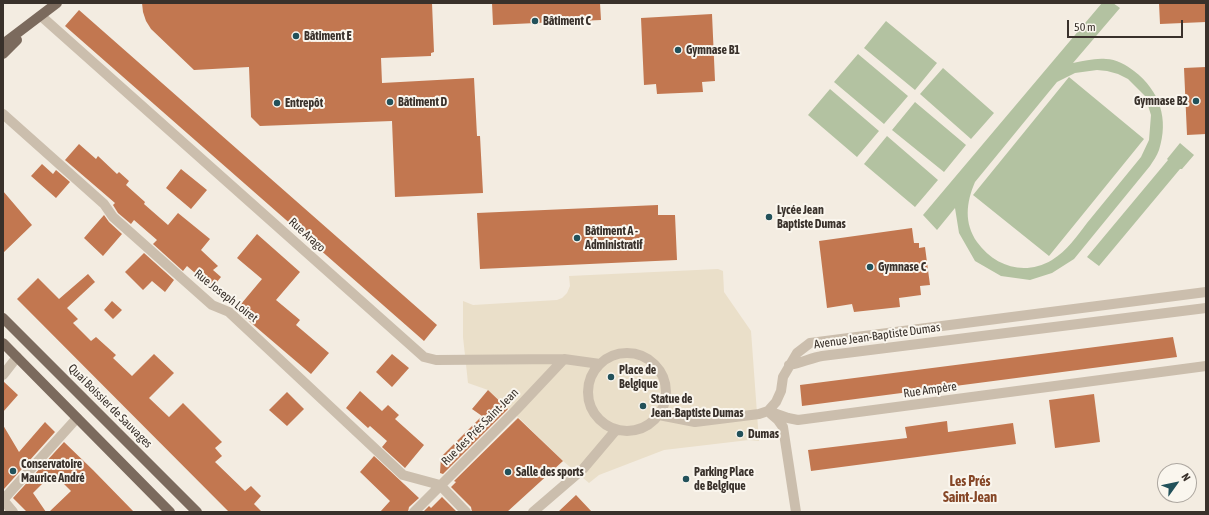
<!DOCTYPE html>
<html>
<head>
<meta charset="utf-8">
<style>
	body { margin:0 }
	#map { position:relative; width:1209px; height:515px; overflow:hidden; background:#f3ece1; font-family:"Asap Condensed",sans-serif }
	canvas { display:block }
	.frame { position:absolute; inset:0; border:4px solid #39312b; pointer-events:none }
	.north { position:absolute; left:1157px; top:463px; width:40px; height:40px; box-sizing:border-box; background:#faf6ee; border:1px solid #ada7a0; border-radius:50%; rotate:57deg; font-size:11px; font-weight:700; line-height:16px; text-align:center; color:#39312b }
	.north::after { content:''; display:block; margin:auto; width:14px; height:18px; background:#22515a; clip-path:polygon(50% 0,100% 100%,50% 72%,0 100%) }
	.scale { position:absolute; left:1067px; top:20px; width:116px; height:18px; box-sizing:border-box; border:2px solid #39312b; border-top:0; padding-left:5px; font-size:12px; line-height:14px; white-space:nowrap; color:#39312b; -webkit-text-stroke:3px #faf6ee; paint-order:stroke }
</style>
</head>
<body>
<div id="map">
<canvas width="1209" height="515"></canvas>
<div class="frame"></div>
<div class="north">N</div>
<div class="scale">50 m</div>
</div>
<script>
const ctx = document.querySelector('canvas').getContext('2d');
ctx.lineJoin = 'round';
function fill(path, color) {
  ctx.fillStyle = color;
  ctx.fill(path, 'evenodd');
}
function trace(path, color, width, dash) {
  ctx.strokeStyle = color;
  ctx.lineWidth = width;
  ctx.lineCap = dash ? 'butt' : 'round';
  ctx.setLineDash(dash || []);
  ctx.stroke(path);
}
function drawText(font, color, halo, rows, align = 'center') {
  ctx.font = font + ' "Asap Condensed",sans-serif';
  ctx.lineWidth = 4;
  ctx.setLineDash([]);
  ctx.textBaseline = 'middle';
  ctx.strokeStyle = halo;
  ctx.fillStyle = color;
  for (const [text, x, y, turn = 0] of rows) {
    ctx.save();
    ctx.translate(x, y);
    ctx.rotate((+turn || 0) * Math.PI / 180);
    ctx.textAlign = isNaN(turn) ? turn : align;
    if (halo) ctx.strokeText(text, 0, 0);
    ctx.fillText(text, 0, 0);
    ctx.restore();
  }
}
fill(new Path2D(`
	M 1102,3 L 1113,3 L 1120,8 L 1073,63 C 1084,61 1095,58 1106,59 C 1116,59 1126,65 1134,71 C 1160,91 1169,119 1159,150 C 1157,156 1153,161 1150,166 L 1074,259 L 1052,273 L 1030,280 L 1001,276 L 975,261 L 959,233 L 955,208 L 937,230 L 923,215 ZM 1097,70 L 1107,71 L 1118,74 L 1128,79 L 1145,96 L 1151,115 L 1149,140 L 1141,157 C 1123,179 1105,201 1087,223 C 1077,236 1067,251 1052,260 C 1025,276 995,267 977,242 C 964,223 966,203 975,182 L 1057,82 L 1075,73 Z
	M 886,21 L 937,63 L 915,90 L 864,48 Z
	M 858,54 L 908,96 L 884,124 L 834,82 Z
	M 943,68 L 994,113 L 971,139 L 920,94 Z
	M 1069,77 L 1144,139 L 1049,256 L 973,195 Z
	M 830,89 L 879,131 L 857,157 L 808,115 Z
	M 915,102 L 966,145 L 944,172 L 892,130 Z
	M 887,136 L 938,180 L 915,207 L 864,164 Z
	M 1180,143 L 1194,155 L 1182,169 L 1180,169 L 1099,266 L 1087,257 L 1168,160 L 1167,159 Z`), '#b3c2a1');
fill(new Path2D(`
	M 718,269 L 723,271 L 724,292 L 751,331 L 759,441 L 749,440 L 664,450 L 599,475 L 589,483 L 563,461 L 519,418 L 488,390 L 468,383 L 463,337 L 463,301 L 473,305 L 557,300 L 562,298 L 567,293 L 570,286 L 569,276 Z`), '#eadfc9');
fill(new Path2D(`
	M 142,3 L 432,3 L 434,52 L 431,53 L 431,56 L 381,58 L 382,83 L 474,78 L 477,136 L 480,136 L 483,193 L 395,197 L 392,121 L 260,126 L 251,117 L 249,67 L 194,70 L 151,29 L 146,21 L 143,12 Z
	M 492,3 L 600,3 L 601,20 L 493,25 Z
	M 1159,3 L 1206,3 L 1206,22 L 1160,24 Z
	M 79,10 L 437,325 L 424,341 L 65,26 Z
	M 712,14 L 715,81 L 702,82 L 703,92 L 657,94 L 656,84 L 644,85 L 641,18 Z
	M 1206,67 L 1206,134 L 1187,135 L 1184,68 Z
	M 79,144 L 96,159 L 98,156 L 117,174 L 119,172 L 129,181 L 126,185 L 145,202 L 144,204 L 168,225 L 178,213 L 210,239 L 201,250 L 218,266 L 213,270 L 221,277 L 212,288 L 187,266 L 183,271 L 153,244 L 157,240 L 134,220 L 131,224 L 118,213 L 113,205 L 115,203 L 65,160 Z
	M 42,164 L 53,174 L 56,170 L 70,182 L 56,198 L 31,176 Z
	M 181,169 L 207,190 L 191,209 L 166,188 Z
	M 3,191 L 32,225 L 3,253 Z
	M 658,205 L 658,215 L 675,215 L 677,260 L 480,269 L 477,213 Z
	M 104,215 L 109,222 L 122,234 L 103,256 L 84,238 Z
	M 912,228 L 914,243 L 919,243 L 919,248 L 925,247 L 930,285 L 920,286 L 921,295 L 899,298 L 900,307 L 854,312 L 852,304 L 827,308 L 819,241 Z
	M 257,234 L 300,272 L 276,300 L 300,320 L 296,325 L 329,353 L 311,374 L 236,310 L 262,279 L 237,258 Z
	M 144,253 L 174,280 L 165,292 L 152,281 L 143,290 L 125,272 Z
	M 88,274 L 95,282 L 67,308 L 78,319 L 73,323 L 91,341 L 96,337 L 116,355 L 113,358 L 132,376 L 154,354 L 174,373 L 149,398 L 169,417 L 183,403 L 222,442 L 215,448 L 222,456 L 215,462 L 245,491 L 251,486 L 261,496 L 254,504 L 262,512 L 229,512 L 17,299 L 38,278 L 59,299 Z
	M 112,301 L 122,310 L 113,319 L 104,310 Z
	M 1173,337 L 1177,357 L 802,406 L 800,385 Z
	M 392,354 L 409,368 L 392,387 L 376,372 Z
	M 3,381 L 18,395 L 3,412 Z
	M 488,390 L 508,409 L 443,474 L 440,473 L 441,457 L 482,416 L 472,409 Z
	M 360,391 L 382,411 L 388,405 L 399,415 L 395,419 L 424,445 L 405,468 L 382,447 L 387,441 L 370,426 L 368,428 L 346,408 Z
	M 287,392 L 304,409 L 287,426 L 269,410 Z
	M 1094,394 L 1100,442 L 1055,448 L 1049,400 Z
	M 518,418 L 563,461 L 507,512 L 472,512 L 471,507 L 451,487 L 456,482 L 454,481 Z
	M 947,421 L 948,432 L 1013,423 L 1016,444 L 811,471 L 808,450 L 907,438 L 905,427 Z
	M 45,422 L 55,432 L 4,489 L 3,425 L 19,452 Z
	M 64,442 L 93,470 L 134,512 L 49,512 L 71,491 L 53,473 L 33,493 L 46,512 L 27,512 L 13,498 Z
	M 374,456 L 419,498 L 409,507 L 408,512 L 380,512 L 390,501 L 360,472 Z
	M 576,495 L 592,512 L 558,512 Z
	M 442,497 L 457,512 L 423,512 L 429,506 L 431,508 Z`), '#c27750');
trace(new Path2D(`
	M 41,16 L 424,357 L 436,360 L 564,359 L 600,364
	M 3,114 L 104,204 L 113,217 L 212,305 L 229,312 L 403,475 L 440,485 L 466,512
	M588 392a39 39 0 1 1 78 0a39 39 0 1 1-78 0Z
	M 789,365 C 801,363 811,358 822,356 L 1206,308
	M 3,375 L 17,357
	M 768,411 L 776,402 L 781,391 L 783,377 L 797,353 L 810,343 L 1206,292
	M 771,414 L 778,420 L 783,427 L 796,512
	M 659,415 L 695,422 L 759,414 L 768,411 L 788,418 L 798,420 L 1206,366
	M 3,500 L 77,418
	M 3,500 L 13,512
	M 414,512 L 516,410 L 564,359
	M 533,512 L 583,469 L 616,430`), '#cbbead', 10);
trace(new Path2D(`
	M 3,44 L 57,3
	M 3,54 L 17,40
	M 3,318 L 197,512
	M 3,343 L 170,512`), '#7b6a5d', 10);
for (const [x, y, r, color] of [
	[535,21,4,"#22515a"],
	[296,36,4,"#22515a"],
	[678,50,4,"#22515a"],
	[1196,101,4,"#22515a"],
	[390,102,4,"#22515a"],
	[277,103,4,"#22515a"],
	[769,217,4,"#22515a"],
	[577,238,4,"#22515a"],
	[870,267,4,"#22515a"],
	[611,377,4,"#22515a"],
	[643,406,4,"#22515a"],
	[740,434,4,"#22515a"],
	[13,471,4,"#22515a"],
	[508,472,4,"#22515a"],
	[686,479,4,"#22515a"]
]) {
  const dot = new Path2D();
  dot.arc(x, y, r, 0, 2 * Math.PI);
  ctx.fillStyle = color;
  ctx.fill(dot);
  trace(dot, '#faf6ee', 1.5);
}
drawText('bold 12px', '#39312b', '#faf6ee', [
	["Bâtiment C",543,21],
	["Bâtiment E",304,36],
	["Gymnase B1",686,50],
	["Gymnase B2",1188,101,"right"],
	["Bâtiment D",398,102],
	["Entrepôt",285,103],
	["Lycée Jean",777,210],
	["Baptiste Dumas",777,224],
	["Bâtiment A -",585,231],
	["Administratif",585,245],
	["Gymnase C",878,267],
	["Place de",619,370],
	["Belgique",619,384],
	["Statue de",651,399],
	["Jean-Baptiste Dumas",651,413],
	["Dumas",748,434],
	["Conservatoire",21,464],
	["Maurice André",21,478],
	["Salle des sports",516,472],
	["Parking Place",694,472],
	["de Belgique",694,486]
], 'left');
drawText('12px', '#39312b', '#faf6ee', [
	["Rue Arago",307,235,42],
	["Rue Joseph Loiret",226,296,38],
	["Avenue Jean-Baptiste Dumas",877,336,-8],
	["Rue Ampère",930,390,-8],
	["Quai Boissier de Sauvages",110,406,45],
	["Rue des Prés Saint-Jean",480,427,-45]
]);
drawText('bold 14px', '#864727', '#faf6ee', [
	["Les Prés",970,482],
	["Saint-Jean",970,498]
]);
</script>
</body>
</html>
